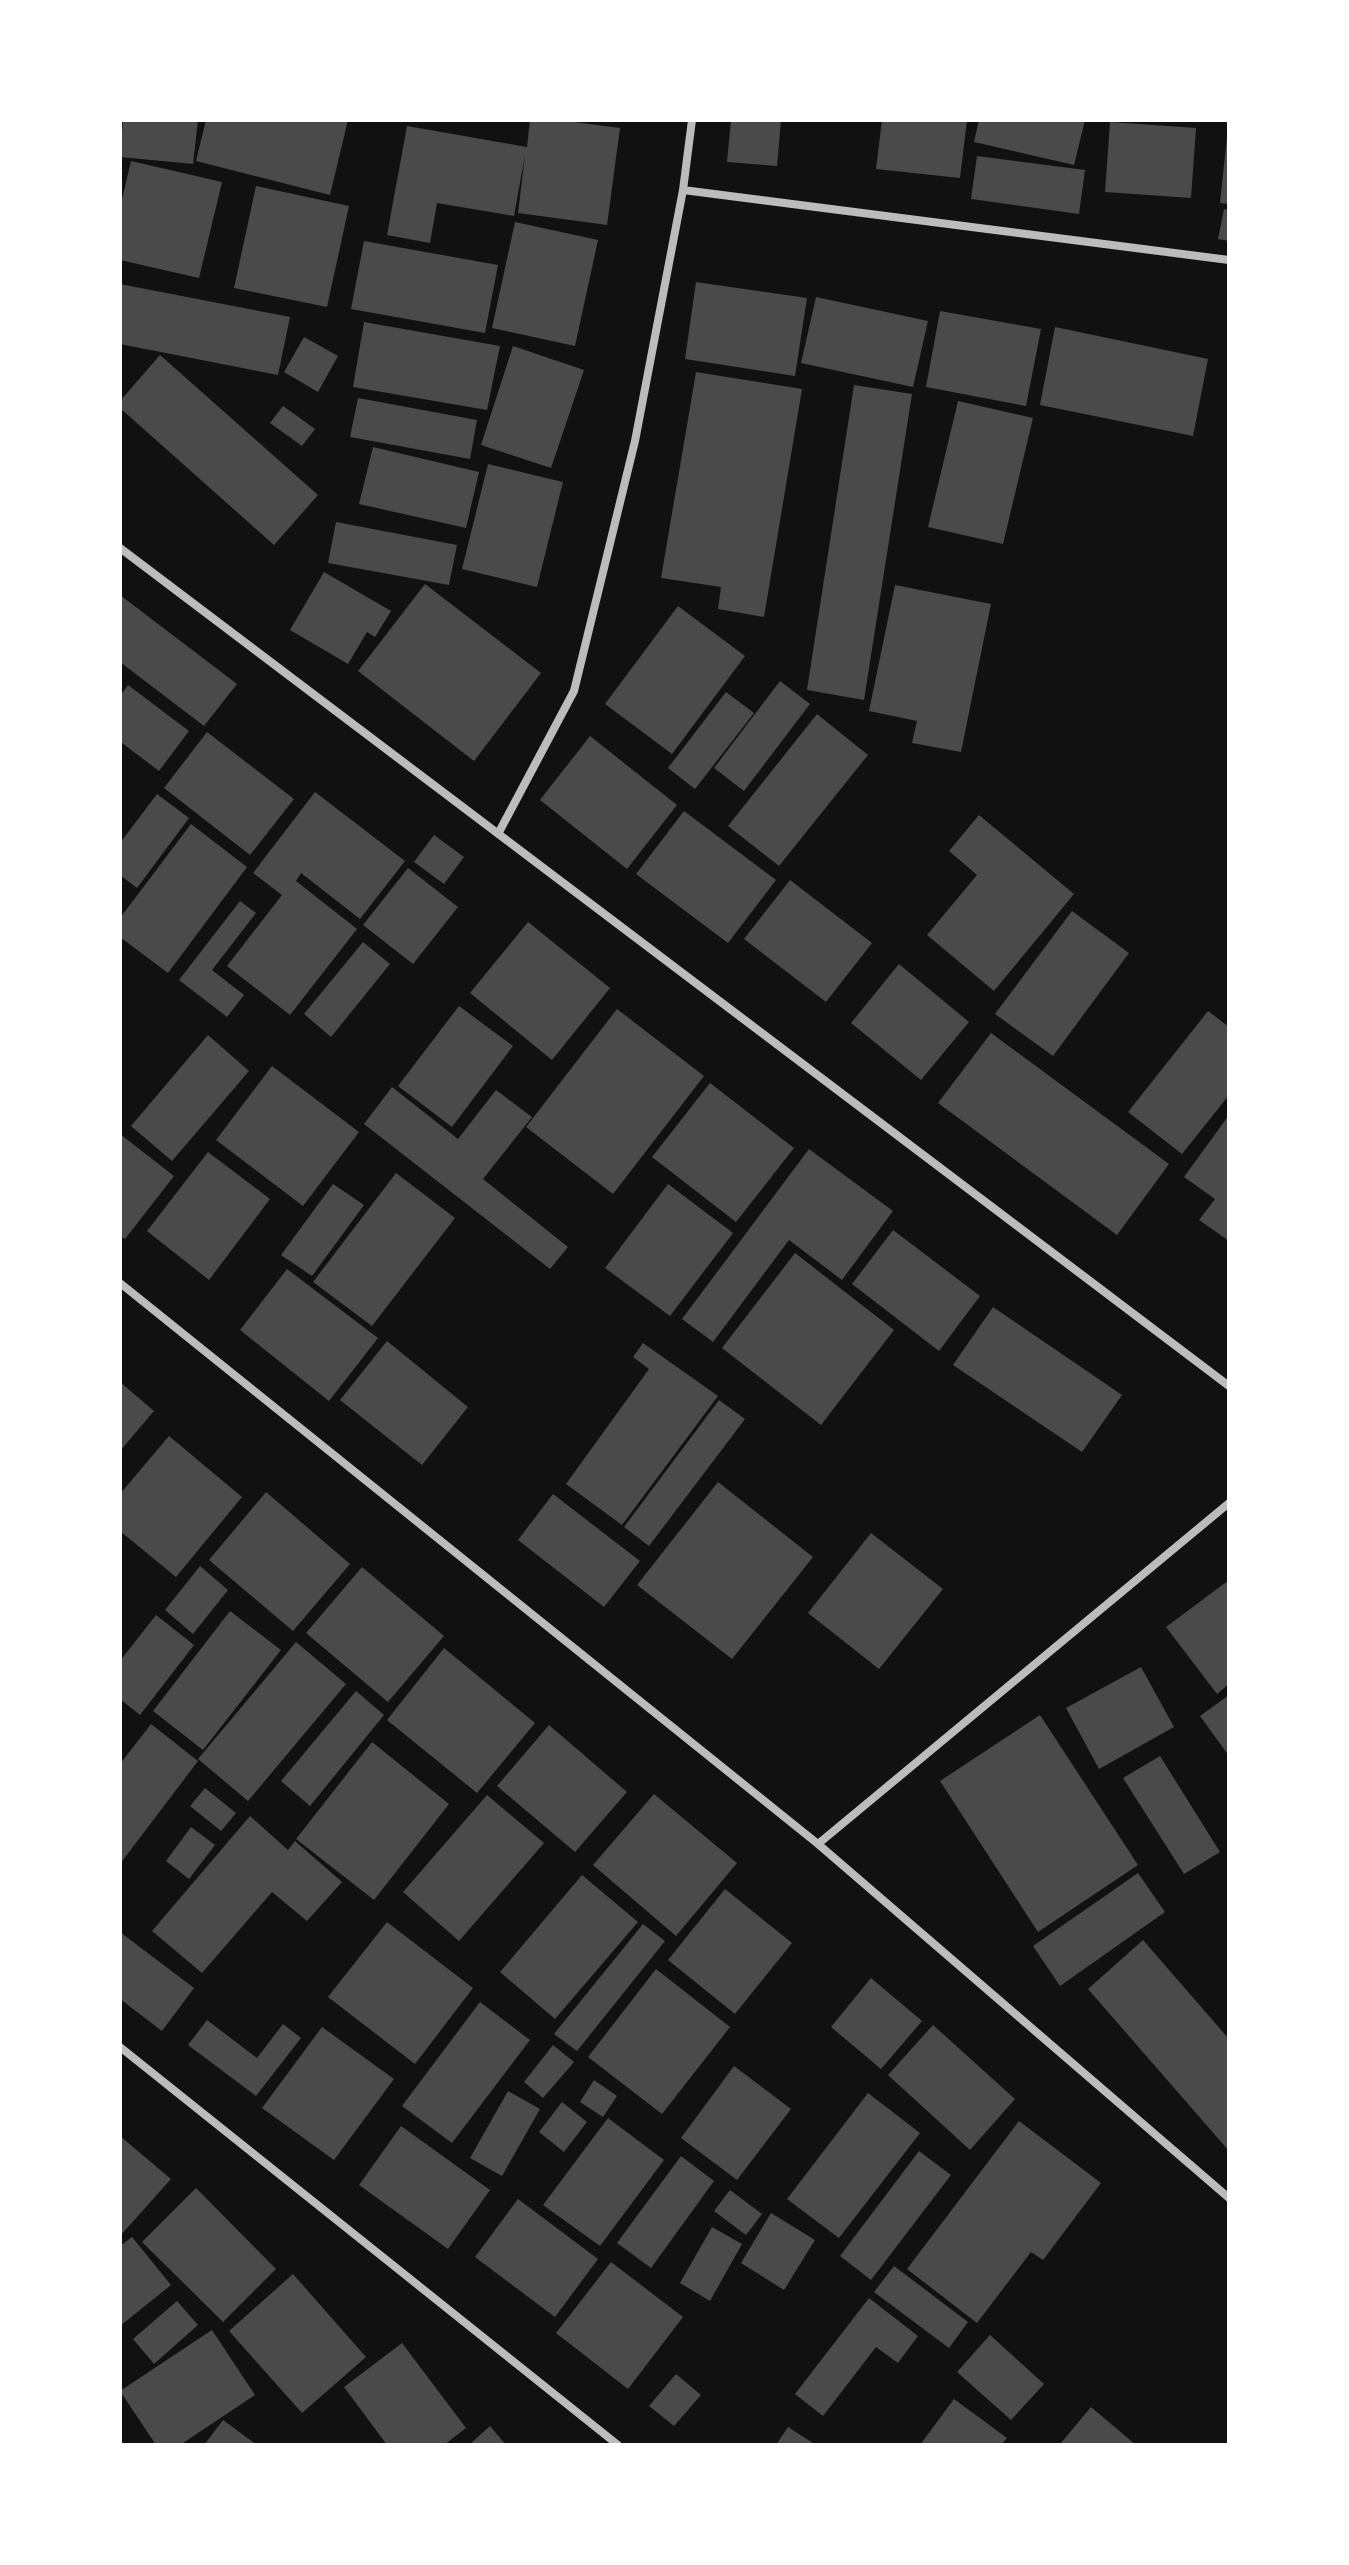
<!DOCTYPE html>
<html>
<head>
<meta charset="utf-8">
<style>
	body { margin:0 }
	#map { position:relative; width:1349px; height:2565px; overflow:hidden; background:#111; font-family:Figtree,sans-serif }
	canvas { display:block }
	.frame { position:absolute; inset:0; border:122px solid #fff; pointer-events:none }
</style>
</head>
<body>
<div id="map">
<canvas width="1349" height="2565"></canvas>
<div class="frame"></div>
</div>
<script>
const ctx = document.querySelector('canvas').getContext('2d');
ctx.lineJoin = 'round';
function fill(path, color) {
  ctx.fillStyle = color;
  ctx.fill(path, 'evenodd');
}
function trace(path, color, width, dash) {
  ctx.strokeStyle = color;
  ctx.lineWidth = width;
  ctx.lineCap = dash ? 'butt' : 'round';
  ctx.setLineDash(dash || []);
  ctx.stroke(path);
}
fill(new Path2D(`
	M 123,120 L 198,120 L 193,164 L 120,157 Z
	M 206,120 L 348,120 L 330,195 L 196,161 Z
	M 530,120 L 559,120 L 620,128 L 607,225 L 518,213 L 525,155 L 514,216 L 437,203 L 430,243 L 387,235 L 407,126 L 527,147 Z
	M 731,120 L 781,120 L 777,166 L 727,162 Z
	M 882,120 L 967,120 L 960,178 L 876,169 Z
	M 979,120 L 1085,120 L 1074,165 L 974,142 Z
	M 1110,122 L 1196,128 L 1191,198 L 1105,192 Z
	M 1227,136 L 1229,136 L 1229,204 L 1220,203 Z
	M 977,156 L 1085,170 L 1079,214 L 971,199 Z
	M 131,161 L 222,182 L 199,278 L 120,260 L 120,208 Z
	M 256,186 L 349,206 L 327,307 L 234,288 Z
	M 1224,209 L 1229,210 L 1229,241 L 1218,239 Z
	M 515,222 L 598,240 L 575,346 L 492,328 Z
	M 364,241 L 498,265 L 485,333 L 351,309 Z
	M 696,282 L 807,298 L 795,376 L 685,359 Z
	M 120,284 L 290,317 L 278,375 L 120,344 Z
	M 816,297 L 928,321 L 913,387 L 801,363 Z
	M 940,311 L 1041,329 L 1026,406 L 926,387 Z
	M 364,322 L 500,346 L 487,410 L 353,387 Z
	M 1055,327 L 1208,359 L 1193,436 L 1040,405 Z
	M 304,337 L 338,356 L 318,392 L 284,372 Z
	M 513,346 L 584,370 L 551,468 L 481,445 Z
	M 160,355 L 318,495 L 274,545 L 120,408 L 120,401 Z
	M 696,372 L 802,389 L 764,617 L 718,609 L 721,587 L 661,578 Z
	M 854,385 L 912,394 L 864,700 L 807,690 Z
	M 358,398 L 477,420 L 470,459 L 350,437 Z
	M 958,401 L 1033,418 L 1003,544 L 928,527 Z
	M 283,406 L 315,429 L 302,446 L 270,423 Z
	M 373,447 L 479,472 L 466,528 L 359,504 Z
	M 488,464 L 563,482 L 537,587 L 462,569 Z
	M 336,522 L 457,545 L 449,585 L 328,563 Z
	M 324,572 L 391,611 L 375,637 L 367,632 L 348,664 L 290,630 Z
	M 425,584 L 541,673 L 474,761 L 358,671 Z
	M 895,585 L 991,604 L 961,752 L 912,743 L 917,721 L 869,711 Z
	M 120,595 L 237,684 L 204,726 L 120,662 Z
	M 678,606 L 745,656 L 672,754 L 605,704 Z
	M 780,681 L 810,704 L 744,791 L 714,768 Z
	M 128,685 L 189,731 L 159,771 L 122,743 L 120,746 L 120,696 Z
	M 726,692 L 754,713 L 695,789 L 668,768 Z
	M 817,714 L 868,755 L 779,866 L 728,826 Z
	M 207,732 L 294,799 L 250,855 L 164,788 Z
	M 590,736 L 677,805 L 627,869 L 540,800 Z
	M 315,792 L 405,861 L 360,919 L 301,873 L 296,881 L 357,929 L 290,1015 L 227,966 L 282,895 L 253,873 Z
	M 157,794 L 189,818 L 137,888 L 120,875 L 120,843 Z
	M 684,811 L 776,880 L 728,943 L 636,874 Z
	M 979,815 L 1074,894 L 994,991 L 927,935 L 977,875 L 949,851 Z
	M 191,824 L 247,867 L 168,973 L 120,937 L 120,918 Z
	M 434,835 L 464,857 L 444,884 L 414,862 Z
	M 408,868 L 458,907 L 413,964 L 363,925 Z
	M 790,880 L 872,943 L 826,1002 L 744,939 Z
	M 240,901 L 256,913 L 212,970 L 244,995 L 227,1017 L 179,980 Z
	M 1072,911 L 1129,953 L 1053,1056 L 995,1014 Z
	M 528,922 L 610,988 L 552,1060 L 470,993 Z
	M 363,942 L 390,964 L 331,1037 L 304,1014 Z
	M 899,964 L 969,1022 L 921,1080 L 851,1023 Z
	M 459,1006 L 513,1046 L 452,1127 L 398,1086 Z
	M 617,1009 L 704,1076 L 613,1194 L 526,1127 Z
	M 1208,1011 L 1229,1027 L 1229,1095 L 1182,1154 L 1128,1112 Z
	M 991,1033 L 1169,1164 L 1117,1235 L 938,1103 Z
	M 208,1035 L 249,1071 L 172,1161 L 131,1126 Z
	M 272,1066 L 359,1132 L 303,1206 L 216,1140 Z
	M 710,1083 L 794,1148 L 736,1222 L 652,1157 Z
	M 392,1087 L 458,1139 L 496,1090 L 532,1117 L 483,1179 L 568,1247 L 550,1269 L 364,1124 Z
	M 1229,1115 L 1229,1241 L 1199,1220 L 1215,1199 L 1184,1177 Z
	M 120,1134 L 174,1176 L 125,1239 L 120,1236 Z
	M 809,1149 L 893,1211 L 842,1280 L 789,1240 L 713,1342 L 682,1319 Z
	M 208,1152 L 270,1199 L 209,1280 L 147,1231 Z
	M 396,1173 L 455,1218 L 372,1326 L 313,1282 Z
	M 333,1184 L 364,1205 L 312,1276 L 281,1255 Z
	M 668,1184 L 733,1233 L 670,1316 L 605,1268 Z
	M 893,1230 L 980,1296 L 939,1351 L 852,1284 Z
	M 795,1253 L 894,1330 L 821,1425 L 722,1348 Z
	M 287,1269 L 378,1338 L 329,1401 L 240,1330 Z
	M 993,1307 L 1122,1395 L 1082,1452 L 953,1365 Z
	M 387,1341 L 468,1407 L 422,1465 L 340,1400 Z
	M 643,1343 L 718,1396 L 622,1525 L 566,1484 L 649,1369 L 633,1357 Z
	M 120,1382 L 154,1411 L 120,1451 Z
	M 719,1400 L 745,1419 L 649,1546 L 624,1527 Z
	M 169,1436 L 242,1497 L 176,1577 L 120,1531 L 120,1494 Z
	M 718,1482 L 813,1557 L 732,1659 L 637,1585 Z
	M 266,1492 L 350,1564 L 293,1631 L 209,1560 Z
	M 553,1494 L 640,1561 L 604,1607 L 518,1540 Z
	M 871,1533 L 943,1589 L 879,1669 L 808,1613 Z
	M 200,1566 L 228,1590 L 193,1634 L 165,1610 Z
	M 362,1567 L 444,1636 L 388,1702 L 306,1633 Z
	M 1229,1580 L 1229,1684 L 1217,1694 L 1166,1627 Z
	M 230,1611 L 281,1650 L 203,1750 L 153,1711 Z
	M 156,1615 L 194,1645 L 140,1715 L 120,1699 L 120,1661 Z
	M 296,1642 L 346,1684 L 248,1801 L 198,1759 Z
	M 444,1648 L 535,1723 L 477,1793 L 387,1720 Z
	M 1141,1667 L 1174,1727 L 1099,1769 L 1066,1708 Z
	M 356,1691 L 384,1715 L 310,1806 L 281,1781 Z
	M 1229,1695 L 1229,1756 L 1200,1716 Z
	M 1040,1715 L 1138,1865 L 1038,1932 L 940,1781 Z
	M 151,1724 L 198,1761 L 120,1864 L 120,1764 Z
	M 549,1725 L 627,1792 L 575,1852 L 497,1786 Z
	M 372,1742 L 449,1804 L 374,1900 L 296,1839 Z
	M 1160,1756 L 1220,1852 L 1184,1874 L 1123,1778 Z
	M 205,1788 L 236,1813 L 221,1831 L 190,1806 Z
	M 654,1794 L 737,1863 L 676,1936 L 593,1865 Z
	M 487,1795 L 544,1843 L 459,1941 L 403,1892 Z
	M 250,1816 L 288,1850 L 295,1841 L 342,1882 L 307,1921 L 272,1892 L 202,1973 L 152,1931 Z
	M 191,1827 L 215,1845 L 189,1879 L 166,1861 Z
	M 1138,1873 L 1165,1912 L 1060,1986 L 1033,1946 Z
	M 582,1875 L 638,1922 L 555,2019 L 500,1972 Z
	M 725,1889 L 792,1943 L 735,2014 L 668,1960 Z
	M 387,1922 L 473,1988 L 415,2064 L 328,1997 Z
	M 643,1924 L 665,1941 L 577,2051 L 554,2034 Z
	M 120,1932 L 194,1988 L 162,2031 L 120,1999 Z
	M 1143,1940 L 1229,2039 L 1229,2151 L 1088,1989 Z
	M 656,1969 L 730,2027 L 662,2114 L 588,2057 Z
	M 871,1978 L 922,2021 L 881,2069 L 831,2027 Z
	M 480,2002 L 530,2040 L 452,2143 L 402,2106 Z
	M 207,2020 L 257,2058 L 283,2024 L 301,2038 L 256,2096 L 188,2045 Z
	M 933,2025 L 1015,2099 L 970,2150 L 888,2075 Z
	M 322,2027 L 394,2079 L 334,2160 L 262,2108 Z
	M 553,2045 L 574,2062 L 543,2098 L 524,2082 Z
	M 734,2066 L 791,2109 L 737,2180 L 681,2138 Z
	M 594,2080 L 617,2096 L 603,2117 L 580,2102 Z
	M 508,2091 L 540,2109 L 502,2176 L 470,2158 Z
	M 868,2093 L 920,2133 L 839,2238 L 787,2199 Z
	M 562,2102 L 587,2122 L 564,2152 L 539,2132 Z
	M 608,2118 L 664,2160 L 600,2246 L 543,2205 Z
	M 1019,2121 L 1101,2183 L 1043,2260 L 1031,2252 L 977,2323 L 907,2269 Z
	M 401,2126 L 490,2190 L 448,2249 L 359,2185 Z
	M 120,2136 L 171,2179 L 120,2236 Z
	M 919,2151 L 951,2175 L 871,2280 L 840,2256 Z
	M 681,2156 L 714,2181 L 651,2268 L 617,2243 Z
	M 196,2188 L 276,2269 L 223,2322 L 142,2242 Z
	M 730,2190 L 762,2214 L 746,2235 L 714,2211 Z
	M 518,2199 L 598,2259 L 555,2317 L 475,2257 Z
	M 771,2213 L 815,2240 L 784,2290 L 741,2263 Z
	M 712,2227 L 742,2244 L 710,2301 L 680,2283 Z
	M 132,2237 L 171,2285 L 120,2326 L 120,2246 Z
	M 611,2262 L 683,2317 L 628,2389 L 556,2333 Z
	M 894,2266 L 968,2322 L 949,2348 L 874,2292 Z
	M 293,2274 L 366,2357 L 302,2413 L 229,2331 Z
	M 869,2298 L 918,2336 L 898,2363 L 876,2347 L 823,2416 L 795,2394 Z
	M 177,2301 L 198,2325 L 154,2364 L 133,2339 Z
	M 212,2330 L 255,2395 L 180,2445 L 156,2445 L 120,2391 Z
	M 990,2335 L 1044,2384 L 1011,2420 L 957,2372 Z
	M 402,2343 L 466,2428 L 444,2445 L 387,2445 L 344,2387 Z
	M 676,2374 L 701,2395 L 674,2426 L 649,2406 Z
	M 954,2399 L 1007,2438 L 1001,2445 L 920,2445 Z
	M 1091,2407 L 1136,2445 L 1064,2445 L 1061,2443 Z
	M 223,2420 L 257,2445 L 204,2445 Z
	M 490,2426 L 506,2445 L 469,2445 Z
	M 788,2427 L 816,2445 L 776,2445 Z`), '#4a4a4a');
trace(new Path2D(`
	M 683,190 L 1229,260
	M 120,548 L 1229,1386
	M 498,834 L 574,691 L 635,441 L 683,190 L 692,120
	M 120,1283 L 818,1844 L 1229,2198
	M 818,1844 L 1229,1503
	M 120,2047 L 618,2445`), '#bcbcbc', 8);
</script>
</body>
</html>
